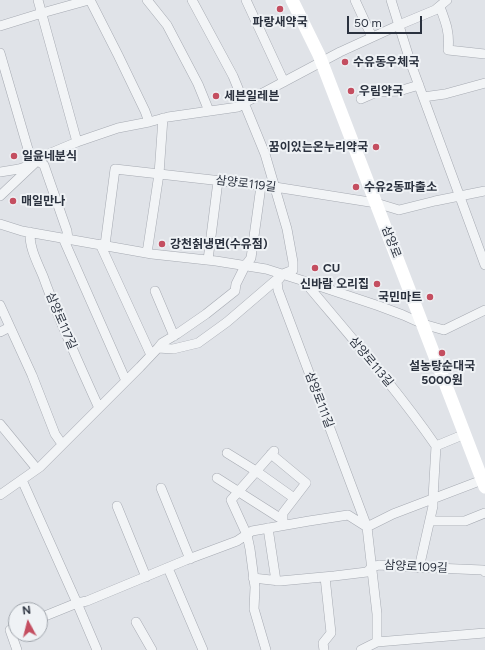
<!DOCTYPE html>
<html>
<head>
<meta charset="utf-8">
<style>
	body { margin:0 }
	#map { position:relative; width:485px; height:650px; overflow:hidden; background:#e0e3e8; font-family:Figtree,sans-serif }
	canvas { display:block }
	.north { position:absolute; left:8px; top:602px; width:40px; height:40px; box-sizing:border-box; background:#eff2f5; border:1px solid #a0a5ac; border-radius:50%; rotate:353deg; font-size:11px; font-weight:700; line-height:16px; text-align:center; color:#2a313e }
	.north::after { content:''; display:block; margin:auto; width:14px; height:18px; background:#c44e60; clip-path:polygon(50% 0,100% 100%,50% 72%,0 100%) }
	.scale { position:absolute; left:347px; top:16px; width:75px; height:18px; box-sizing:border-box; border:2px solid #2a313e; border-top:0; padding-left:5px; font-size:12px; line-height:14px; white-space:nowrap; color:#2a313e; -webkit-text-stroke:3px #eff2f5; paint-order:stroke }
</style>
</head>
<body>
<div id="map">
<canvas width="485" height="650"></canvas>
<div class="north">N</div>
<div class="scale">50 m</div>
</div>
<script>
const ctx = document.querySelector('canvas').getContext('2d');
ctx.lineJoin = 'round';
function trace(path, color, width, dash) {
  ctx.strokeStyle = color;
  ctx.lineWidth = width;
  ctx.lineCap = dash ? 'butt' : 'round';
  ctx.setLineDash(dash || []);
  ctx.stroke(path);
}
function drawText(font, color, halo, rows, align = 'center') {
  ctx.font = font + ' Figtree,"Noto Sans KR",sans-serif';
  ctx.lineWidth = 4;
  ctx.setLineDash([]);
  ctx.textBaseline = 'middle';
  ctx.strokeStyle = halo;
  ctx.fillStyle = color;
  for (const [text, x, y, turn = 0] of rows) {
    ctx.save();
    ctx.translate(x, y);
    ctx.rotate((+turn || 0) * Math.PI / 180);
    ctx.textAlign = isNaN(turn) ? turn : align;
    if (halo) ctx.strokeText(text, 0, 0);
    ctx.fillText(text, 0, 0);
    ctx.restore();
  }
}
const minor = new Path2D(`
	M 38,0 L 77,142
	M 90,0 L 118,55 L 145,111 L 149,122
	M 147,0 L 167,25 L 198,84 L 209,111
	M 246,0 L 284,82
	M 355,0 L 372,37
	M 391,0 L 411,64 L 485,265
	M 440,7 C 446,23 450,33 448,50 L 485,54
	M 0,26 L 42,13 L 89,0
	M 0,53 L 30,156 L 44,165 L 67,231 L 68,239
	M 423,97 L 445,94 L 485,83
	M 361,99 L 377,92 L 399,91 L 419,85
	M 0,172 L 19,169 L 28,166
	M 0,196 L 37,161 L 46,155 L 77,142 L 118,128 L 149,122 L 168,117 L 238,107 L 244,103 L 340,52 L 399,25 L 435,10 L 447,0
	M 0,224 L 22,231 L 152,254 L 216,261 L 266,269 L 304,281 L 379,306 L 403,315 L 423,324 L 444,330 L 485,310
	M 30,232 C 29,247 37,262 43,276 C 59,321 79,364 99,408
	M 63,238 L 126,381
	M 100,244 L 151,355
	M 105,245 L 115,169 L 275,187 L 376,203 L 399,210 L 435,201 L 485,191
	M 147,253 L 159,174 L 163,118
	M 208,260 L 218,181
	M 280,278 L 277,281 L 278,290 L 367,527 L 377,614 L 377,642
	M 304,281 C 349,335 396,388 436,446 L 465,434
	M 155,291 L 174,336
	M 0,305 L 32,375 L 55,434 L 62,444
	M 0,332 L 10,327
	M 158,348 L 162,343 L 177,334 L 206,314 L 235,291 L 236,284 L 245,266 L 251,258 L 261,186
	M 0,424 L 37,469
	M 227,453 L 256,471 L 294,498
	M 271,454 L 306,483 L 283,513 L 283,525
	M 217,478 L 283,520
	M 22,480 L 77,603 L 97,650
	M 161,488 L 190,559
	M 0,495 L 40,467 L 140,367 L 158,348 L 173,349 L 198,343 L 227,322 L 283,274 L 293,270 L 293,262 L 287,229 L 265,154 L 233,76 L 192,0
	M 117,506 L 146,577
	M 430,521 L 465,521 L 485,513
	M 367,527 L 393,514 L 485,479
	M 268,528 L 276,581
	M 168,568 L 203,650
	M 419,568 L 433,506 L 433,498 L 436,446
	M 253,578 L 280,581 L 334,576 L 367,572 L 372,567 L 379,565 L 411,567 L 483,570 L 485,572
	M 40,618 L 77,603 L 87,601 L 186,560 L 237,541 L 252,531 L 309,521 L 348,515 L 367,527
	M 136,622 L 152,650
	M 16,628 L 10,630 L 17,650
	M 266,650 L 254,609 L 255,587 L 250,549 L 247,535 L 231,500 L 274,451
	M 324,650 L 323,643 L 331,633 L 325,577
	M 361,650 L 377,642 L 485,633`);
trace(minor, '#a6aab2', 10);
trace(minor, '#f2f4f6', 9);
trace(new Path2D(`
	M 292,0 L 319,55 L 485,487`), '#fff', 13);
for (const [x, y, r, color] of [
	[280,9,4,"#c44e60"],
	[345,62,4,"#c44e60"],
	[351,91,4,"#c44e60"],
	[216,96,4,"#c44e60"],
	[376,147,4,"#c44e60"],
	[14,156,4,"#c44e60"],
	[356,187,4,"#c44e60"],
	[13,201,4,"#c44e60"],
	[162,244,4,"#c44e60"],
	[315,268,4,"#c44e60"],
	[377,284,4,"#c44e60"],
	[430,297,4,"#c44e60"],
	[442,353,4,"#c44e60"]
]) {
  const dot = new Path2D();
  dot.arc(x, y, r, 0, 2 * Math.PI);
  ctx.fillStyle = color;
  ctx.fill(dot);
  trace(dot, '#eff2f5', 1.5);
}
drawText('bold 12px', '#2a313e', '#eff2f5', [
	["파랑새약국",280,22,"center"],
	["수유동우체국",353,62],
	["우림약국",359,91],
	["세븐일레븐",224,96],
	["꿈이있는온누리약국",368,147,"right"],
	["일윤네분식",22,156],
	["수유2동파출소",364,187],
	["매일만나",21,201],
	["강천칡냉면(수유점)",170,244],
	["CU",323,268],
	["신바람 오리집",369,284,"right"],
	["국민마트",422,297,"right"],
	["설농탕순대국",442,366,"center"],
	["5000원",442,380,"center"]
], 'left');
drawText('12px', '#2a313e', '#eff2f5', [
	["삼양로119길",246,184,7],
	["삼양로",391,242,69],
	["삼양로117길",61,321,67],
	["삼양로113길",371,362,50],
	["삼양로111길",319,400,69],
	["삼양로109길",416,567,3]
]);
</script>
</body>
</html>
